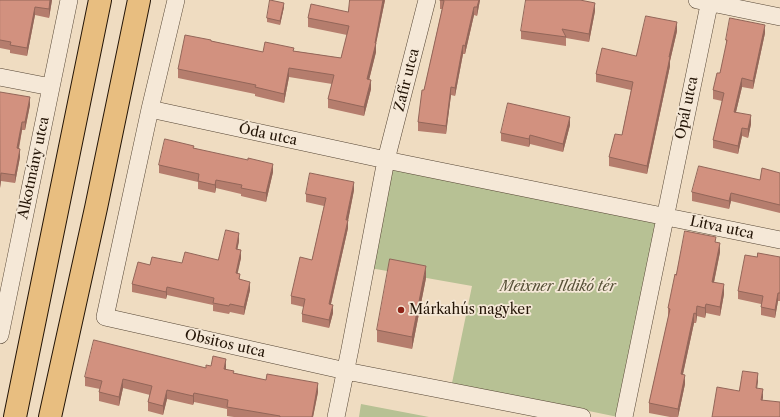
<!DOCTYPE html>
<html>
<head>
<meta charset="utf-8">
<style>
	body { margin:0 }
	canvas { display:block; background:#efdcc1 }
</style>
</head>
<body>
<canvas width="780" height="417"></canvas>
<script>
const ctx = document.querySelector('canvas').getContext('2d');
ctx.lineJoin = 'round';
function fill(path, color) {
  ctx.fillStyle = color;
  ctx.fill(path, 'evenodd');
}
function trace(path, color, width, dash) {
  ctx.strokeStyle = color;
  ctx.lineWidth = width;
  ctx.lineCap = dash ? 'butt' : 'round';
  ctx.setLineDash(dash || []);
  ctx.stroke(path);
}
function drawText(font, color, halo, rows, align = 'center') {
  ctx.font = font + ' "Libre Caslon Text",serif';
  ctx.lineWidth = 3.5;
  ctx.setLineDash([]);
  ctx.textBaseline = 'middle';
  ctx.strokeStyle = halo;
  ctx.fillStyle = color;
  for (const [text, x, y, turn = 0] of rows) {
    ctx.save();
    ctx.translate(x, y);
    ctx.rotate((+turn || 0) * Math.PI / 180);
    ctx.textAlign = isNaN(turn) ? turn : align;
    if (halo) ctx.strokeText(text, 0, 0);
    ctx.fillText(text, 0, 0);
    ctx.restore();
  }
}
fill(new Path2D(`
	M 391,168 L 658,219 L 618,417 L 452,383 L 472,286 L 370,268 Z
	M 361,404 L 429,417 L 359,417 Z`), '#b7c194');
const street = new Path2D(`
	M 176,0 L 150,109 L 105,317 L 346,371 L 582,417
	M 697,0 L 780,17
	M 0,77 L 51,87
	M 150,109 L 386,160 L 780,240
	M 0,335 L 69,0
	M 336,417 L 350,349 L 386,160 L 427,0
	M 624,417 L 710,0`);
const primary = new Path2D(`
	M 15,417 L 100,0
	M 50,417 L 96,208 L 139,0`);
trace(street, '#564635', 18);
trace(primary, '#231406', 24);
trace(street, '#f5e8d7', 17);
trace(primary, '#e8be80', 22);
fill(new Path2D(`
	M 0,0 L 52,0 L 49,18 L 35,15 L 27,56 L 10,53 L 10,50 L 0,48 Z
	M 385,0 L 376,43 L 376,52 L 369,80 L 371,89 L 364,116 L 328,108 L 328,99 L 332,84 L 289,77 L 284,103 L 255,96 L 255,94 L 178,78 L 178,69 L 211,41 L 263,52 L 294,51 L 341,58 L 347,35 L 308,27 L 308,18 L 348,12 Z
	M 440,0 L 480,0 L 477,16 L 474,15 L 465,54 L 463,54 L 455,96 L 451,95 L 446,134 L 418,131 L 418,122 L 424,90 L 442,9 L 440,9 Z
	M 284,7 L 280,25 L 267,22 L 267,18 Z
	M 595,11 L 589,42 L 566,38 L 566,46 L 521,39 L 521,31 Z
	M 677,31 L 670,61 L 670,66 L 647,174 L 609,166 L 609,157 L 622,135 L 631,90 L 596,82 L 596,74 L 636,56 Z
	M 765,33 L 753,89 L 742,87 L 736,112 L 751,124 L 748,138 L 742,136 L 738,154 L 713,148 L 713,140 L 722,101 L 713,99 L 713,90 L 720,73 L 726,47 L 726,40 Z
	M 0,92 L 30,105 L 25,130 L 22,130 L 19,149 L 20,157 L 15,183 L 1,181 L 0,188 Z
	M 570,125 L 563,152 L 530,144 L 529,147 L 501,141 L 501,133 Z
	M 194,148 L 273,172 L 266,202 L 241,196 L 241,194 L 216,188 L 215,193 L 198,189 L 198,182 L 159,173 L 159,165 Z
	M 780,173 L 780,213 L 731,201 L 729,209 L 692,201 L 692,192 L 760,180 Z
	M 354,190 L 348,220 L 348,228 L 331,304 L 333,313 L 329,328 L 302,322 L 302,314 L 304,307 L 291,304 L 291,296 L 312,260 L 324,206 L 306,202 L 306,194 Z
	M 239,241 L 237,249 L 241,258 L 237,273 L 240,280 L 250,290 L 244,315 L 230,312 L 229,314 L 213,311 L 213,305 L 167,295 L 166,299 L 132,292 L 132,284 L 150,265 L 182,263 L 218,260 Z
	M 716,242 L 720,252 L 714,282 L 724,294 L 720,316 L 706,313 L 705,318 L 697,316 L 696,323 L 694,323 L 683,374 L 685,384 L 678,417 L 670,417 L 649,413 L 649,403 L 668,318 L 668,308 L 676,275 Z
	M 757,257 L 780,257 L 780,301 L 778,301 L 775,318 L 761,315 L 761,304 L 738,299 L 738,291 Z
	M 426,278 L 412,349 L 377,342 L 377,330 Z
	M 211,366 L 226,368 L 226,370 L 234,373 L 318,392 L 313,417 L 234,417 L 227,416 L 227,409 L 194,402 L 193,405 L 167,399 L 163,415 L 148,411 L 148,402 L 150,395 L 123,388 L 119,406 L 99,401 L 99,392 L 100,389 L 85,386 L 85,377 L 206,368 Z`), '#b57d6d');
fill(new Path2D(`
	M 50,0 L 52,0 L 49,18 L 49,9 Z
	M 383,0 L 385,0 L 376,44 L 376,43 L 376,52 L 367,88 L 367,79 Z
	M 479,0 L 480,0 L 477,16 L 477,7 Z
	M 284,3 L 284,7 L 280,25 L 280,21 Z
	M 595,3 L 595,11 L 589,42 L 589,34 Z
	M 35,7 L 35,15 L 27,56 L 27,48 Z
	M 474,7 L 474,15 L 465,54 L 465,46 Z
	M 677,22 L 677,31 L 670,61 L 670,66 L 647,174 L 647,166 L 669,57 Z
	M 765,25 L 765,33 L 753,89 L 753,81 Z
	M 463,45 L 463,54 L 455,96 L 455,88 Z
	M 289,68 L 289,77 L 284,103 L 284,94 Z
	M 742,78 L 742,87 L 734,120 L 734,112 Z
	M 371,80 L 371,89 L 364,116 L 364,107 Z
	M 451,87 L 451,95 L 446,134 L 446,126 Z
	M 30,97 L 30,105 L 25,130 L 25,122 Z
	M 751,115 L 751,124 L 748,138 L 748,129 Z
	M 570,117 L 570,125 L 563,152 L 563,144 Z
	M 22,122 L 22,130 L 17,156 L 17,148 Z
	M 742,128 L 742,136 L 738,154 L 738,146 Z
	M 530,135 L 530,144 L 529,147 L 529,139 Z
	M 20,149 L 20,157 L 15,183 L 15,175 Z
	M 273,164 L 273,172 L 266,202 L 266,193 Z
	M 1,173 L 1,181 L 0,188 L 0,180 Z
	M 216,180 L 216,188 L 215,193 L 215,185 Z
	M 354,182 L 354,190 L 348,221 L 348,220 L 348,228 L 329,312 L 329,304 Z
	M 731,193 L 731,201 L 729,209 L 729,201 Z
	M 239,233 L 239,241 L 236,257 L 236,249 Z
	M 720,243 L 720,252 L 712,292 L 712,282 Z
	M 241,250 L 241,258 L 236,281 L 236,273 Z
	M 426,266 L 426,278 L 412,349 L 412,337 Z
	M 250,282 L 250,290 L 244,315 L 244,307 Z
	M 724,284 L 724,294 L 720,316 L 720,307 Z
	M 167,287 L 167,295 L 166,299 L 166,292 Z
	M 778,293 L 778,301 L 775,318 L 775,310 Z
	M 706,304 L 706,313 L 705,318 L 705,308 Z
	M 333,305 L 333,313 L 329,328 L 329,320 Z
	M 697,306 L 697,316 L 696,323 L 696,314 Z
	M 694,313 L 694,323 L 681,383 L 681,374 Z
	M 226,359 L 226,368 L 224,378 L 224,369 Z
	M 758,373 L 758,382 L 756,397 L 756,388 Z
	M 685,375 L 685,384 L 678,417 L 678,409 Z
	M 123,379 L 123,388 L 119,406 L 119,397 Z
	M 318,383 L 318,392 L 313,417 L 312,417 Z
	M 763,389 L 763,398 L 761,408 L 761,400 Z
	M 167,390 L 167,399 L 163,415 L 163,406 Z
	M 194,393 L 194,402 L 193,405 L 193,396 Z`), '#936659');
const building = new Path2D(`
	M 0,0 L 50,0 L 49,9 L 35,7 L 27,48 L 10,45 L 11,42 L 0,40 Z
	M 270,0 L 284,3 L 280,21 L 267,18 Z
	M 350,0 L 383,0 L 375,43 L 376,43 L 367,79 L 371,80 L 364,107 L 328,99 L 334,75 L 289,68 L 284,94 L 255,87 L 256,85 L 178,69 L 185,35 L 211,40 L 211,41 L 263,52 L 265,42 L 294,48 L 293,51 L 341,58 L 349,26 L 308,18 L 311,4 L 348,12 Z
	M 440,0 L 479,0 L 477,7 L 474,7 L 465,46 L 463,45 L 455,88 L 451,87 L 446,126 L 418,122 L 422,90 L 424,90 L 444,1 Z
	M 526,0 L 580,0 L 595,3 L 589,34 L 562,29 L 566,37 L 521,31 Z
	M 646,16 L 677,22 L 669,57 L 670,57 L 647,166 L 609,157 L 615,134 L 622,135 L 633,82 L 596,74 L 602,48 L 636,56 Z
	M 730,18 L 765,25 L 753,81 L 742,78 L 734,112 L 751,115 L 748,129 L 742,128 L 738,146 L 713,140 L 724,93 L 713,90 L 717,73 L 720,73 L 727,40 L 726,40 Z
	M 0,92 L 30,97 L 25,122 L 22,122 L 17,148 L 20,149 L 15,175 L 1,173 L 0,180 Z
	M 508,103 L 570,117 L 563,144 L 530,135 L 529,139 L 501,133 Z
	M 165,139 L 194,146 L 193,148 L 248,160 L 248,158 L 273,164 L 266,193 L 241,188 L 242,185 L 216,180 L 215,185 L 198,181 L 199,174 L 159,165 Z
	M 699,166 L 760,180 L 762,168 L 780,173 L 780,205 L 731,193 L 729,201 L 692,192 Z
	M 310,173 L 354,182 L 346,220 L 348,220 L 329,304 L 333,305 L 329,320 L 302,314 L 305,299 L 291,296 L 300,257 L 312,260 L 326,198 L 306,194 Z
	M 226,230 L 239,233 L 236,249 L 241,250 L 236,273 L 240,274 L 239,279 L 250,282 L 244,307 L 230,304 L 229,306 L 213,303 L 214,298 L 167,287 L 166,292 L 132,284 L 138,262 L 150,265 L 152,257 L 182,263 L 185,252 L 218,260 Z
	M 685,231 L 716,237 L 715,242 L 720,243 L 712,282 L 724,284 L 720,307 L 706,304 L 705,308 L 697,306 L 696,314 L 694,313 L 681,374 L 685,375 L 678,409 L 649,403 L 670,309 L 668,308 L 675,274 L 676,275 Z
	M 758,253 L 780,257 L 780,293 L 778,293 L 775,310 L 761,307 L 763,296 L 738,291 L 745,255 L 757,257 Z
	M 390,259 L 426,266 L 412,337 L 377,330 Z
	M 94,340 L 206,368 L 206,365 L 211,366 L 213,356 L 226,359 L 224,369 L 234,371 L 233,373 L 266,380 L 267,374 L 318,383 L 312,417 L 280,417 L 280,416 L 227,407 L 228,400 L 194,393 L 193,396 L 167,390 L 163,406 L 148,402 L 152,386 L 123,379 L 119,397 L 99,392 L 102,381 L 85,377 Z
	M 743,371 L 758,373 L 756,388 L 763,389 L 761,400 L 780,402 L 780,417 L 712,417 L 717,387 L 739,391 Z`);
fill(building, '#d2917f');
trace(building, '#936659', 1);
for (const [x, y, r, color] of [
	[401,310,4,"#8f2418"]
]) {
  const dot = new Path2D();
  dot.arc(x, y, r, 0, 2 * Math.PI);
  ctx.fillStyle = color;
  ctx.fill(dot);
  trace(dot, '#f5e8d7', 1.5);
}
drawText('14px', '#231406', '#f5e8d7', [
	["Zafír utca",407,80,-76],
	["Opál utca",687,108,-78],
	["Óda utca",268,135,12],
	["Alkotmány utca",34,168,-78],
	["Litva utca",722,228,12],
	["Obsitos utca",225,344,13]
]);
drawText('italic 14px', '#575138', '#f5e8d7', [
	["Meixner Ildikó tér",558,287]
]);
drawText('14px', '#231406', '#f5e8d7', [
	["Márkahús nagyker",409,310]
], 'left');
</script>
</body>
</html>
